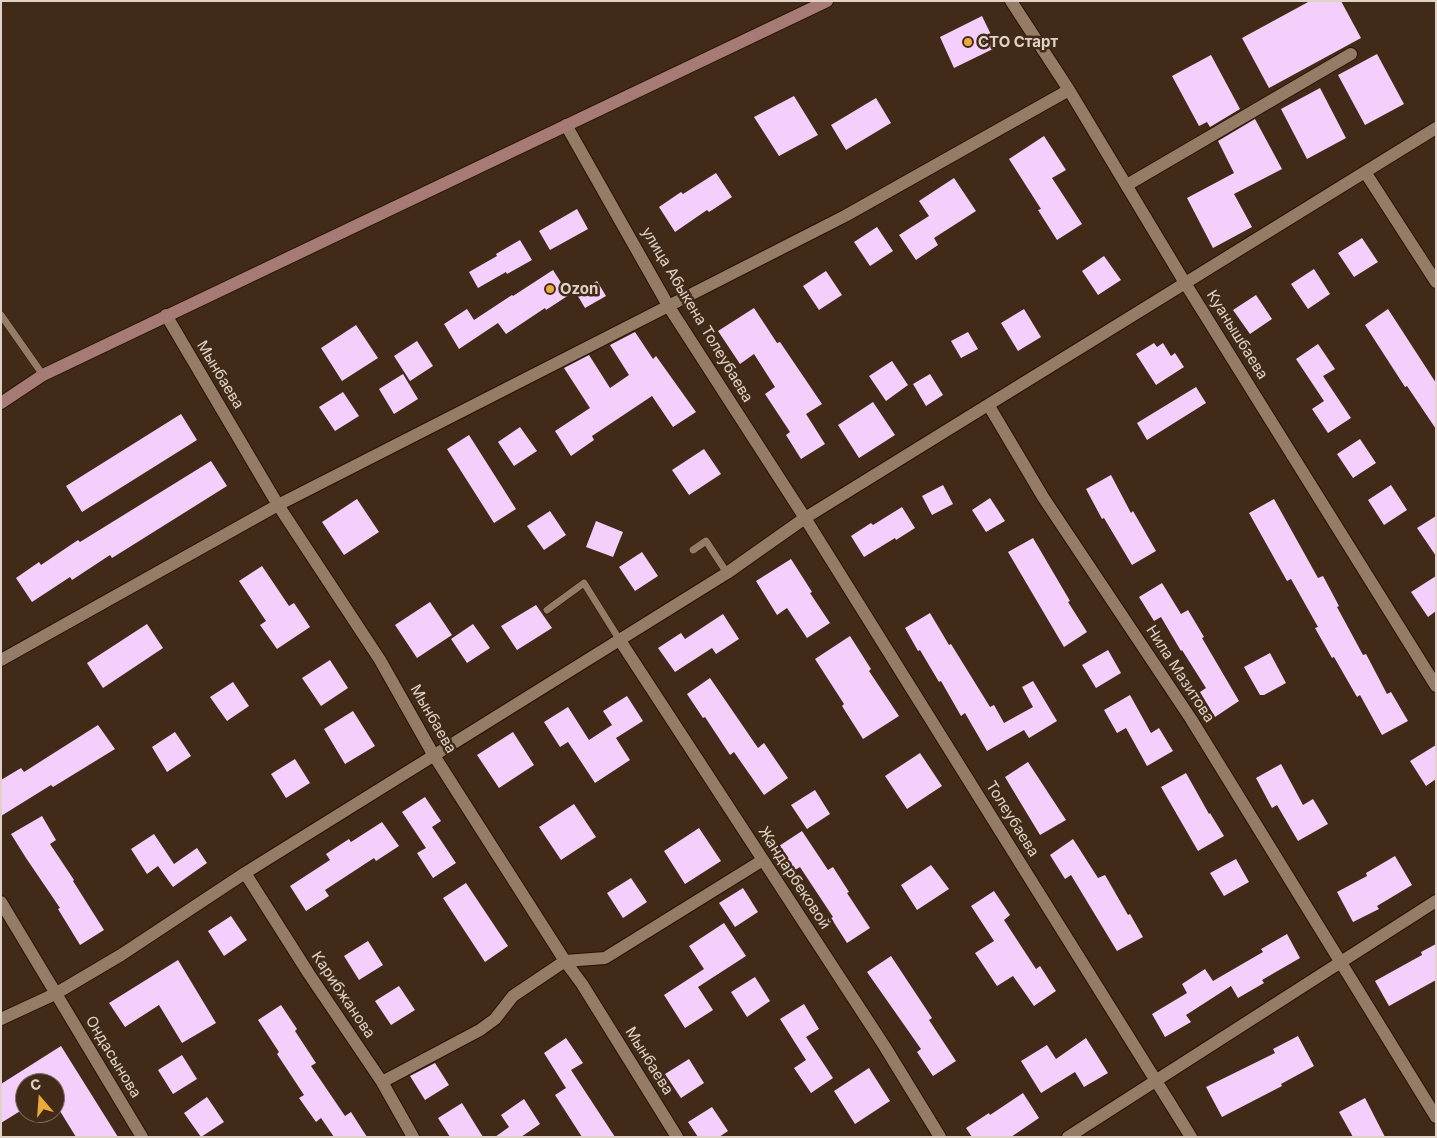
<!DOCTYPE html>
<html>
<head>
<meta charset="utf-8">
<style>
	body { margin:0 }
	#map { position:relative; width:1437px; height:1138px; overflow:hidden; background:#412b18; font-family:Inter,sans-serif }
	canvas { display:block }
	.frame { position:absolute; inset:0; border:2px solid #e0d2c6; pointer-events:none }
	.north { position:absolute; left:15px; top:1073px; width:50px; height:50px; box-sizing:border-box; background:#412b18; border:1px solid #816e5e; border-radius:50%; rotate:342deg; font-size:14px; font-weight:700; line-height:20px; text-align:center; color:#e0d2c6 }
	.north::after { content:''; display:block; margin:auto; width:18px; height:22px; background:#eca93b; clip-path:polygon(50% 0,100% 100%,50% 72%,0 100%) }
</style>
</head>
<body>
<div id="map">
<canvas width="1437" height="1138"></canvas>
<div class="frame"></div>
<div class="north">С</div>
</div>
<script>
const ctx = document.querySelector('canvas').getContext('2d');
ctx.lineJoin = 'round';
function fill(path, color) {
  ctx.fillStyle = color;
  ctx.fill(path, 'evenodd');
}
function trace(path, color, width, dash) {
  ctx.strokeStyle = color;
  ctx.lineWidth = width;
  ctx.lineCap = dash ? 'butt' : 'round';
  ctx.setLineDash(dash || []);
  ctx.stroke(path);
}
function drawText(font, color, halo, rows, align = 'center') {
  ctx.font = font + ' Inter,sans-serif';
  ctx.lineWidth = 5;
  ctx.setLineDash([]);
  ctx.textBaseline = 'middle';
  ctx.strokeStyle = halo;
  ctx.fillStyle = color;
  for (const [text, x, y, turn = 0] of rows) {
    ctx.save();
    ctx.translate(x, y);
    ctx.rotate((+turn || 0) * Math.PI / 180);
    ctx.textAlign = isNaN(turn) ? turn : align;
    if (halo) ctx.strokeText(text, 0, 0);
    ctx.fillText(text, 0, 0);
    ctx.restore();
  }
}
fill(new Path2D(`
	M 1310,1 L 1341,1 L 1361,38 L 1269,88 L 1242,38 Z
	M 982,16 L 997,47 L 954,68 L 940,37 Z
	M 1377,54 L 1404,104 L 1365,125 L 1338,75 Z
	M 1211,55 L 1240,109 L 1210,127 L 1207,122 L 1199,126 L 1172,76 Z
	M 1320,88 L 1346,138 L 1307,159 L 1281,109 Z
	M 794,96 L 818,135 L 779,156 L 754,117 Z
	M 876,98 L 891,123 L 846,150 L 831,125 Z
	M 1255,119 L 1282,169 L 1234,194 L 1252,227 L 1213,248 L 1187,198 L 1234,173 L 1218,141 Z
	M 1044,136 L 1066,170 L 1052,178 L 1082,224 L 1057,240 L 1038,210 L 1041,209 L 1009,159 Z
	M 716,173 L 732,197 L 709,212 L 707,210 L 675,232 L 659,207 L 681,192 L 683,194 Z
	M 954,178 L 976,211 L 934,238 L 938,245 L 916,260 L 899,235 L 929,216 L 919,201 Z
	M 577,209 L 588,229 L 550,250 L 539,231 Z
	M 877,227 L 893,251 L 870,266 L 854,242 Z
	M 1362,238 L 1378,262 L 1354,277 L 1338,253 Z
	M 520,240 L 532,260 L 507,274 L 506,272 L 478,288 L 469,272 L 497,256 L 496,254 Z
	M 1104,256 L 1121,280 L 1098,295 L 1082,271 Z
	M 1314,269 L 1330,294 L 1308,309 L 1291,284 Z
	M 553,270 L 569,295 L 546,310 L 545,308 L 506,334 L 498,323 L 459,349 L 444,324 L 467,309 L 474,320 L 512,295 L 513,296 Z
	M 826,271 L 842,295 L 819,310 L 803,286 Z
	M 597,281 L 606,296 L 585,308 L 576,293 Z
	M 1256,295 L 1272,319 L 1250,334 L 1233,310 Z
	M 754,308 L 777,343 L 780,342 L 822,404 L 806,414 L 825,444 L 801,459 L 786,435 L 790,432 L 765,394 L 775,387 L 754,354 L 740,364 L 718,331 Z
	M 1024,309 L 1041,337 L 1018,351 L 1001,323 Z
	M 1388,309 L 1436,383 L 1436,429 L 1407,386 L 1405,387 L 1365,325 Z
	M 356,325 L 378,358 L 342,381 L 321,348 Z
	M 635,332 L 653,359 L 656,356 L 696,412 L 673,427 L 652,396 L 592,436 L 594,440 L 571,456 L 555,431 L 590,408 L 564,368 L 589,355 L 610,388 L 629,375 L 610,345 Z
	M 968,332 L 978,349 L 961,358 L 951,341 Z
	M 417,341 L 433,366 L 410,381 L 394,356 Z
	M 1154,343 L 1157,347 L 1163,343 L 1171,356 L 1175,353 L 1184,367 L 1156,385 L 1136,354 Z
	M 1318,344 L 1335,369 L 1323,376 L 1351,418 L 1328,433 L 1312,409 L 1324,401 L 1296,359 Z
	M 892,361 L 908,385 L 886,401 L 869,376 Z
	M 403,374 L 418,399 L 394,414 L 379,389 Z
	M 930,374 L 943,395 L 926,406 L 913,384 Z
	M 1196,387 L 1206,403 L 1147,440 L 1137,423 Z
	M 343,392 L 359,416 L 335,431 L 319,407 Z
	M 873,402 L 895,435 L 859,458 L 838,425 Z
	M 181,414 L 197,440 L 82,512 L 66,486 Z
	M 520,427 L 537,451 L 514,466 L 498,442 Z
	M 469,435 L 516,509 L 494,523 L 447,449 Z
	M 1360,439 L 1376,463 L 1353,478 L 1337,454 Z
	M 704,449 L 721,474 L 689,495 L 672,470 Z
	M 211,461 L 227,486 L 112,558 L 110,555 L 72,580 L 70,577 L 32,602 L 16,578 L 39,562 L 41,565 L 78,540 L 80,542 Z
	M 1111,475 L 1131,513 L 1133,511 L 1156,551 L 1132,565 L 1104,518 L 1102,519 L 1086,489 Z
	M 943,485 L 953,504 L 932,515 L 922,496 Z
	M 1391,485 L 1407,510 L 1384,525 L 1368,500 Z
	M 990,498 L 1005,521 L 986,532 L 972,510 Z
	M 357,499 L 379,532 L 344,555 L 322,522 Z
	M 1274,499 L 1318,578 L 1323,576 L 1339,606 L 1337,607 L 1363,655 L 1366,654 L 1387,694 L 1391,692 L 1408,721 L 1382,735 L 1360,695 L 1357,697 L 1334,657 L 1332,658 L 1315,628 L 1318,627 L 1291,579 L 1287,581 L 1249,513 Z
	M 902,507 L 915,528 L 896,540 L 895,538 L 864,557 L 851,536 L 871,523 L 873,525 Z
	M 550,511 L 566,535 L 544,550 L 527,526 Z
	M 1436,516 L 1436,556 L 1417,528 Z
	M 596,521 L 623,532 L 613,557 L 586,547 Z
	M 1033,538 L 1070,601 L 1068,602 L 1087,632 L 1064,647 L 1008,552 Z
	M 642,552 L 658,576 L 635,591 L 619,567 Z
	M 791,559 L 812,592 L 810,593 L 830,623 L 807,638 L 787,608 L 777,615 L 756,581 Z
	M 262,566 L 289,606 L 294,603 L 310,627 L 277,649 L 260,625 L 266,621 L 239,581 Z
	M 1436,576 L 1436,611 L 1428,617 L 1411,592 Z
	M 1162,583 L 1181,614 L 1188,610 L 1204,637 L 1202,638 L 1239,701 L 1215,717 L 1200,692 L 1206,688 L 1182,650 L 1181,651 L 1161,617 L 1154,621 L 1139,597 Z
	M 430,602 L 452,635 L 417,658 L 395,625 Z
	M 536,605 L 552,628 L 517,650 L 501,626 Z
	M 930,613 L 949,645 L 951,644 L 990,707 L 994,705 L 1004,723 L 1033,707 L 1022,687 L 1033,681 L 1057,721 L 1029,738 L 1024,730 L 987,751 L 965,713 L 961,716 L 941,681 L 939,682 L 920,650 L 918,651 L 905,628 Z
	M 723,614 L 739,639 L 716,654 L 712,648 L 675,672 L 658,648 L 681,633 L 685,639 Z
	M 147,624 L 163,648 L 103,688 L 87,663 Z
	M 473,624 L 490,648 L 467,663 L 451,639 Z
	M 850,636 L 871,669 L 869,671 L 899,716 L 863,739 L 842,706 L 844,704 L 815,659 Z
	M 1108,650 L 1121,673 L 1096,688 L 1082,665 Z
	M 1270,653 L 1286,683 L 1264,695 L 1260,695 L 1244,667 Z
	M 330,660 L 348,688 L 321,706 L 302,678 Z
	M 710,678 L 758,748 L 764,743 L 788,778 L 764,795 L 734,752 L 730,755 L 705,717 L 703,718 L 687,694 Z
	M 233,682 L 249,706 L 227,721 L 210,697 Z
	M 1130,695 L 1151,733 L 1159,728 L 1173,751 L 1147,766 L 1126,728 L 1117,733 L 1104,710 Z
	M 627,696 L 643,721 L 616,738 L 630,760 L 595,783 L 568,742 L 560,747 L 544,722 L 568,707 L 589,740 L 612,725 L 603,711 Z
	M 353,711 L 375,746 L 345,764 L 324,729 Z
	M 98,725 L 115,749 L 53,787 L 51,785 L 1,816 L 1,780 L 21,768 L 24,772 Z
	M 175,732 L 191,756 L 167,772 L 152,747 Z
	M 513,732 L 534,765 L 499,788 L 477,755 Z
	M 1436,745 L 1436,779 L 1426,786 L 1410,761 Z
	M 920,753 L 942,786 L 907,809 L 885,776 Z
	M 295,759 L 310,783 L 286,798 L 271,774 Z
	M 1028,762 L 1066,820 L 1040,835 L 1005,777 Z
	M 1281,764 L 1303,805 L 1313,799 L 1328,824 L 1298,841 L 1277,805 L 1272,808 L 1256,778 Z
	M 1186,773 L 1209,814 L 1210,813 L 1224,836 L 1198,851 L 1161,787 Z
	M 815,790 L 830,814 L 807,829 L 791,805 Z
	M 425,797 L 441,821 L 432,827 L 456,863 L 433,878 L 417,853 L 426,848 L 402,812 Z
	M 574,804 L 596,837 L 561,860 L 539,827 Z
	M 42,816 L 56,840 L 50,844 L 74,880 L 73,881 L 104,930 L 80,945 L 58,909 L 60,908 L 26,858 L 11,834 Z
	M 382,822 L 399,846 L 376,861 L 374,858 L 325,890 L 329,896 L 306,911 L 290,886 L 330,860 L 326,854 L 349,839 L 351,842 Z
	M 699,828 L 721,861 L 685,884 L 664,851 Z
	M 802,831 L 828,870 L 833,867 L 849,892 L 847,893 L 870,928 L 847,943 L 831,918 L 833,917 L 800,867 L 795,870 L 779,846 Z
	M 154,834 L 174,864 L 197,848 L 207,863 L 173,887 L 158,866 L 147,874 L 131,849 Z
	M 1073,839 L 1098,878 L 1105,875 L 1128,915 L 1130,914 L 1143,937 L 1117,951 L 1071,875 L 1065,879 L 1050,855 Z
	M 1395,856 L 1412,885 L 1377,906 L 1379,909 L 1353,922 L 1337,892 L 1367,876 L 1366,873 Z
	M 1236,859 L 1249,882 L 1224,896 L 1210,873 Z
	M 931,865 L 949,889 L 917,910 L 901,885 Z
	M 631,878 L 647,902 L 623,918 L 607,893 Z
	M 466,883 L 508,946 L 485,962 L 443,898 Z
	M 743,888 L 758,912 L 735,927 L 719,903 Z
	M 994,891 L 1010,915 L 1004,920 L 1036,969 L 1040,966 L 1056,991 L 1034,1006 L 1013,976 L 997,986 L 975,953 L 994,941 L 971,906 Z
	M 231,916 L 247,940 L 224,956 L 208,931 Z
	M 724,923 L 746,956 L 698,987 L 713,1010 L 685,1028 L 664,995 L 704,969 L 689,946 Z
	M 1287,934 L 1300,958 L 1262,980 L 1264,983 L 1238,998 L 1231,986 L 1186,1015 L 1191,1022 L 1165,1037 L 1152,1014 L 1187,993 L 1182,984 L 1205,969 L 1213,981 L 1263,952 L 1261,949 Z
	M 368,941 L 383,965 L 359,980 L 344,956 Z
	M 1436,944 L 1436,980 L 1389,1006 L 1375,981 L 1422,955 L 1421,952 Z
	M 891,956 L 932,1018 L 929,1020 L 956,1061 L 933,1076 L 917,1052 L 921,1049 L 867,972 Z
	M 178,960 L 216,1023 L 182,1043 L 159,1005 L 125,1027 L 109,1003 Z
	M 755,977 L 770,1001 L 747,1017 L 731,992 Z
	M 399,986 L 415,1010 L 391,1025 L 375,1001 Z
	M 804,1004 L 819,1029 L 806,1037 L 833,1078 L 811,1093 L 794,1068 L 806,1060 L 780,1019 Z
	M 281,1005 L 297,1029 L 295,1031 L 316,1063 L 311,1066 L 345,1116 L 351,1112 L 367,1137 L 334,1137 L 321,1118 L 316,1122 L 299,1098 L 304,1095 L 277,1054 L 279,1052 L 258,1020 Z
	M 1298,1036 L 1314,1066 L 1281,1084 L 1282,1086 L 1222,1117 L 1206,1087 L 1275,1053 L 1273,1049 Z
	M 566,1038 L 583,1063 L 571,1070 L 615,1137 L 582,1137 L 555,1095 L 566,1088 L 544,1053 Z
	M 1086,1038 L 1108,1073 L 1084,1087 L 1075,1072 L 1041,1093 L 1021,1061 L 1047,1045 L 1056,1059 Z
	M 61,1046 L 118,1137 L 76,1137 L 55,1103 L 55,1083 L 25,1083 L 25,1108 L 1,1123 L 1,1084 Z
	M 182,1055 L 197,1079 L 173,1094 L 158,1070 Z
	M 689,1059 L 704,1083 L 681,1098 L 665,1074 Z
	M 435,1063 L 449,1085 L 425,1100 L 410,1076 Z
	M 869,1068 L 890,1101 L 855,1124 L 834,1091 Z
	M 1023,1093 L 1039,1118 L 1011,1137 L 972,1137 L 966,1128 L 989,1113 L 990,1115 Z
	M 207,1097 L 224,1122 L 201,1137 L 184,1113 Z
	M 1365,1098 L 1385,1137 L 1353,1137 L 1339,1112 Z
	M 524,1099 L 540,1124 L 521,1137 L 495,1137 L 509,1127 L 501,1115 Z
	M 462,1103 L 483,1137 L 450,1137 L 438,1118 Z
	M 712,1107 L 728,1131 L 719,1137 L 698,1137 L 688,1122 Z`), '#f5cffc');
const lane = new Path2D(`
	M 1,315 L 43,375
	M 693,550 L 706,541 L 727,573
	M 547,610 L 584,583 L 619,639`);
const street = new Path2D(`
	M 1011,1 L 1069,90 L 1185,283 L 1436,686
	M 566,125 L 669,307 L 805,518 L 1191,1137
	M 1365,172 L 1436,282
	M 1127,185 L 1351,54
	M 166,315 L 278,505 L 380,660 L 433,754 L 565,961 L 582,984 L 677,1137
	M 989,406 L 1043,497 L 1191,719 L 1436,1117
	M 619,639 L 885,1047 L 940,1137
	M 1,660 L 278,505 L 845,216 L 1069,90
	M 245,873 L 309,974 L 382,1082 L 413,1137
	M 1,902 L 142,1137
	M 1,1019 L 55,994 L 121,955 L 245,873 L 727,573 L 805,518 L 1436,128
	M 382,1082 L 480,1030 L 495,1019 L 513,996 L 565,961 L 605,958 L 763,860
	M 1068,1137 L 1436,901`);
const secondary = new Path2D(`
	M 1,403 L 43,375 L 827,1`);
trace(lane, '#271302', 8);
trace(street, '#271302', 14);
trace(secondary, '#271302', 14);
trace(lane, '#957c66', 7);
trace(street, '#957c66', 12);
trace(secondary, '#a67a75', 12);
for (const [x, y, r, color] of [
	[968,42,5,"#eca93b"],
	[550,289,5,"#eca93b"]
]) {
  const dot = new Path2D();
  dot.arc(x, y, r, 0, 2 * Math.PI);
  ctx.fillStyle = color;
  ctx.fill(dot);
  trace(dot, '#412b18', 2);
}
drawText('bold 15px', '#e0d2c6', '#412b18', [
	["СТО Старт",978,42],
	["Ozon",560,289]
], 'left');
drawText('15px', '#e0d2c6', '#412b18', [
	["улица Абыкена Толеубаева",697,315,59],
	["Куанышбаева",1237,335,58],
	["Мынбаева",220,375,59],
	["Нила Мазитова",1180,674,57],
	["Мынбаева",433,719,60],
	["Толеубаева",1012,819,58],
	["Жандарбековой",794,878,57],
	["Карибжанова",343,995,56],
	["Ондасынова",113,1057,59],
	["Мынбаева",649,1061,58]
]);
</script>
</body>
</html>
